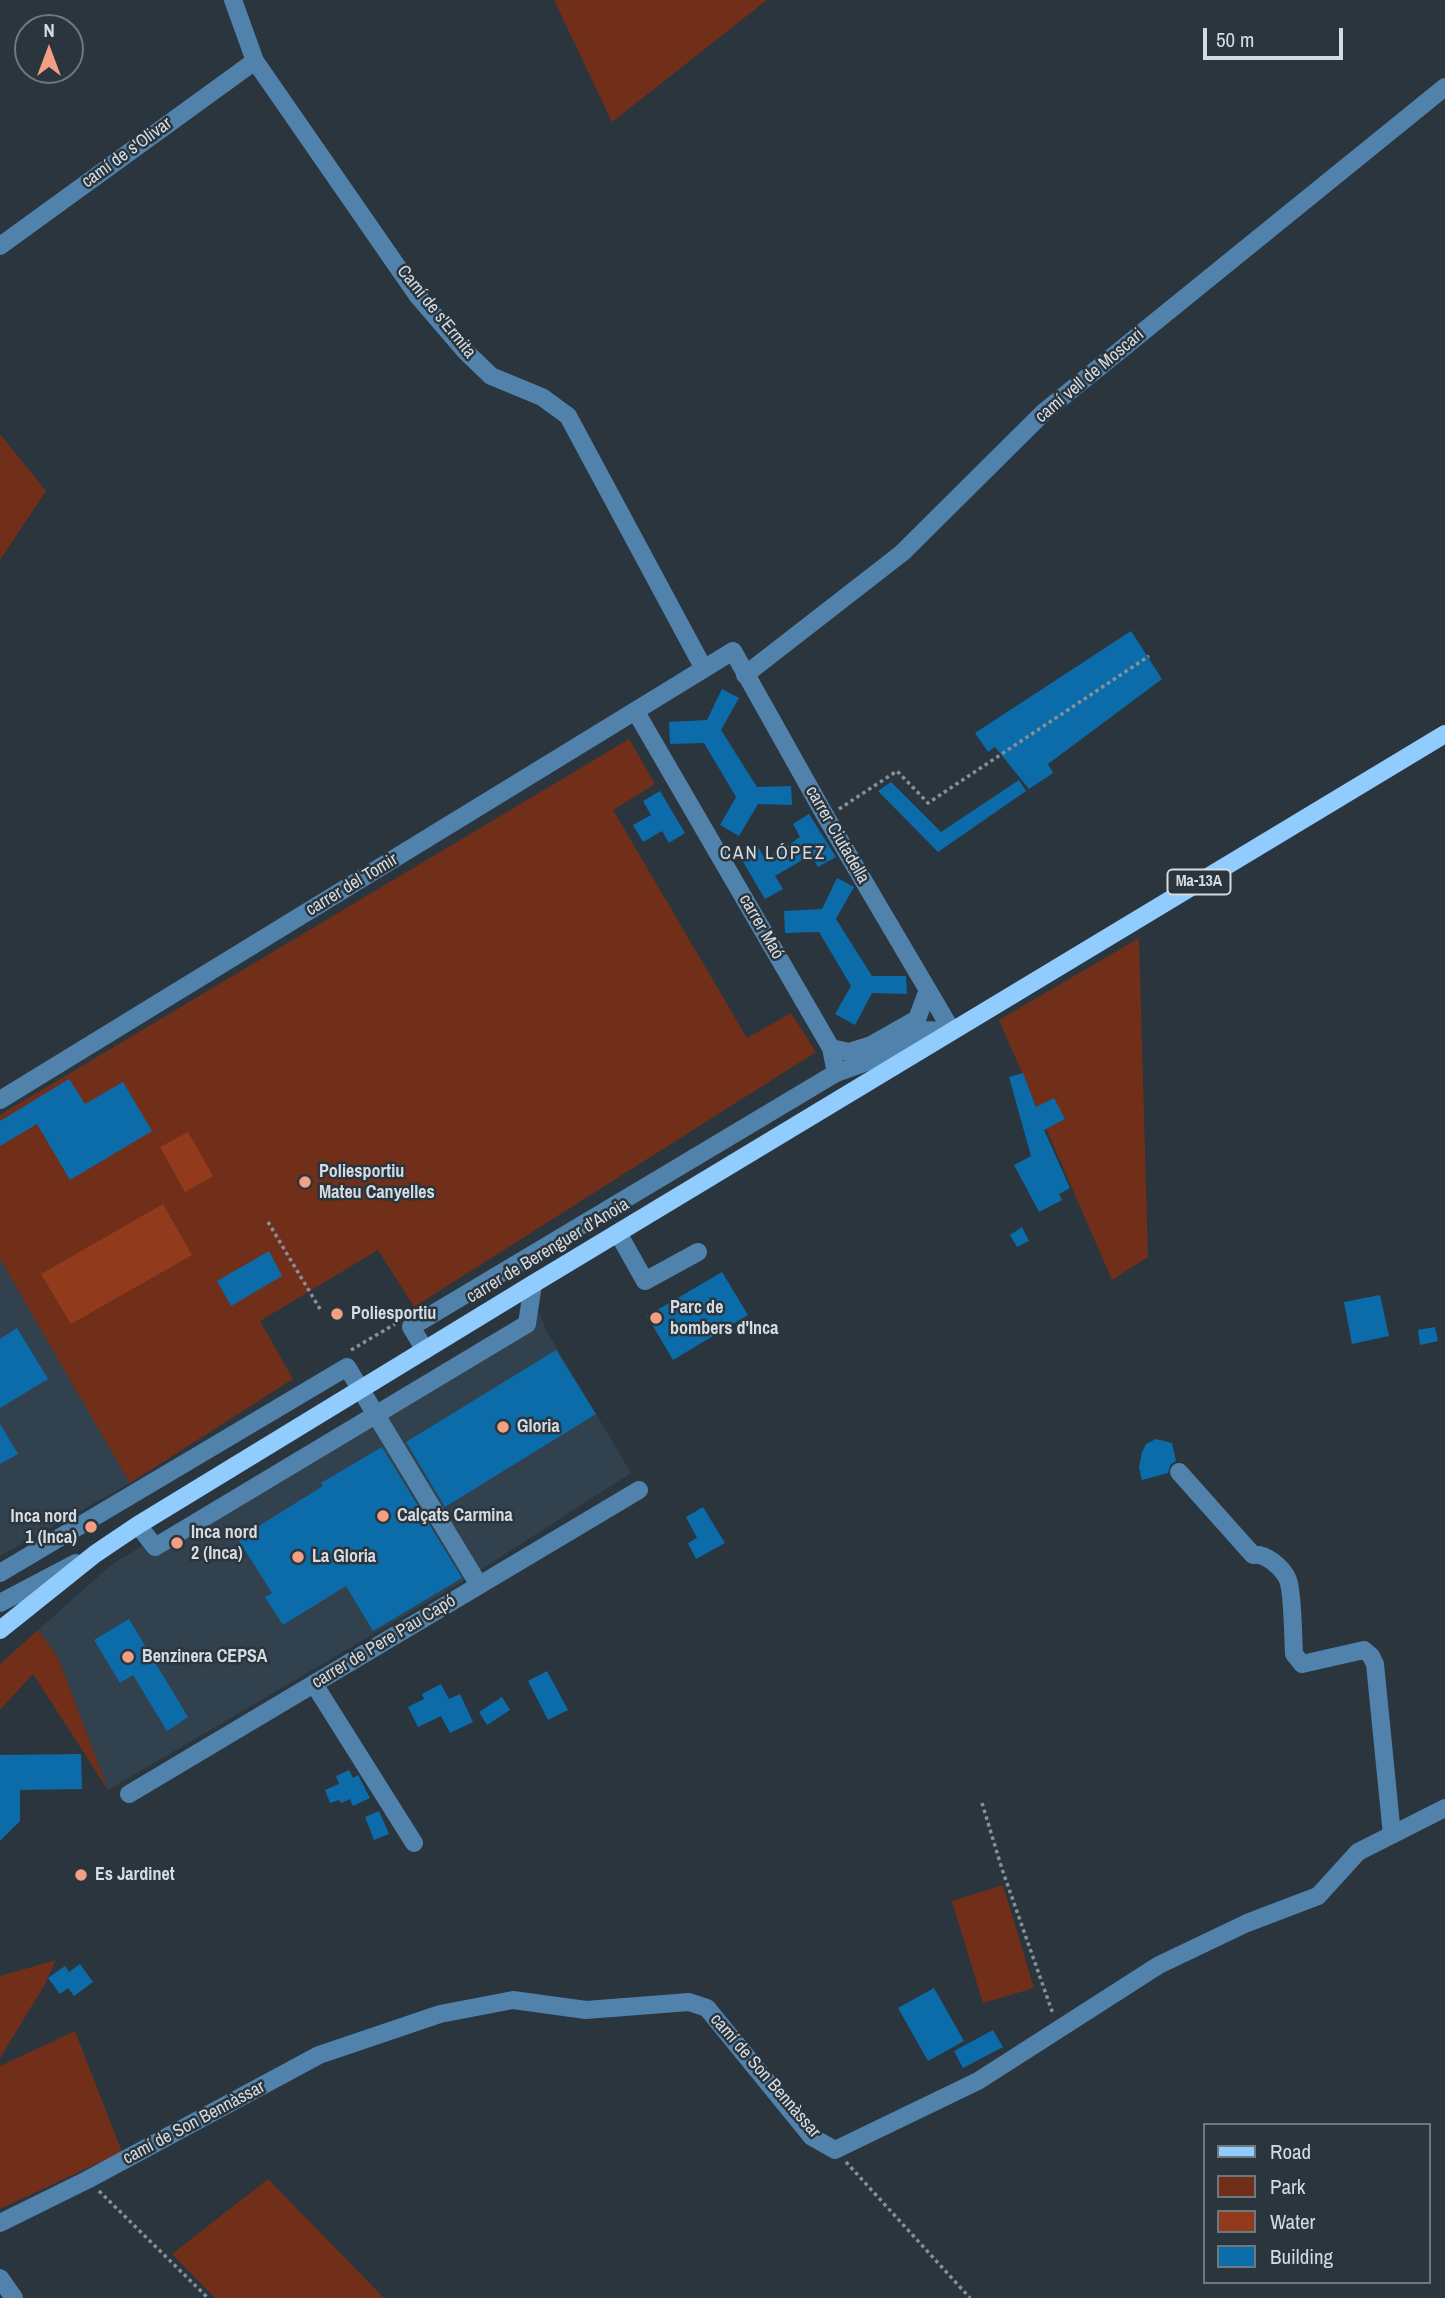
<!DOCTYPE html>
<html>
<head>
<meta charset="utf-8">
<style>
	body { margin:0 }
	#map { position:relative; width:1445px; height:2298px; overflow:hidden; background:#2a353e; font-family:"Archivo Narrow",sans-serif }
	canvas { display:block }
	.legend { position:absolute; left:1203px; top:2123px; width:228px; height:161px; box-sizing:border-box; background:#2a353e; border:2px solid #6e787f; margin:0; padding:9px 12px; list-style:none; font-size:21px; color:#d5dce1 }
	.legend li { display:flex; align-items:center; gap:14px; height:35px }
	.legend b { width:35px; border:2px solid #6e787f }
	.north { position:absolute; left:14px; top:14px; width:70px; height:70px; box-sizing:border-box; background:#2a353e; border:2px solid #6e787f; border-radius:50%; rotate:0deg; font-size:19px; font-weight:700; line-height:28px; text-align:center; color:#d5dce1 }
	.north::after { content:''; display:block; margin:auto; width:24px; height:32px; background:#f39f83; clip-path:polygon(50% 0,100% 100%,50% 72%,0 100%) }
	.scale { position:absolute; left:1203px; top:28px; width:140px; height:32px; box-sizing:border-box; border:4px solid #d5dce1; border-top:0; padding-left:9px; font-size:21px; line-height:24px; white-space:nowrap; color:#d5dce1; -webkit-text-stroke:5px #2a353e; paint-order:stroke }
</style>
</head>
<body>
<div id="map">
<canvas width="1445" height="2298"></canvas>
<ul class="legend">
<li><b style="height:9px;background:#90ccfe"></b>Road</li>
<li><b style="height:19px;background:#712f19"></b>Park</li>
<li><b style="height:19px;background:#913b1c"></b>Water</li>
<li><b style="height:19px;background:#0c6ca9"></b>Building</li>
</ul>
<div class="north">N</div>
<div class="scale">50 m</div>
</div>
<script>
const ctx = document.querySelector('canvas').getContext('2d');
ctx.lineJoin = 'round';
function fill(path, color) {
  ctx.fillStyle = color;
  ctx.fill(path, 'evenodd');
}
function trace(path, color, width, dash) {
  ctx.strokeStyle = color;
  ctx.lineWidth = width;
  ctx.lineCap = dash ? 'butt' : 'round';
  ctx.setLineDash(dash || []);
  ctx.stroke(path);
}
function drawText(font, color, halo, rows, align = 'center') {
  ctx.font = font + ' "Archivo Narrow",sans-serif';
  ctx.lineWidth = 5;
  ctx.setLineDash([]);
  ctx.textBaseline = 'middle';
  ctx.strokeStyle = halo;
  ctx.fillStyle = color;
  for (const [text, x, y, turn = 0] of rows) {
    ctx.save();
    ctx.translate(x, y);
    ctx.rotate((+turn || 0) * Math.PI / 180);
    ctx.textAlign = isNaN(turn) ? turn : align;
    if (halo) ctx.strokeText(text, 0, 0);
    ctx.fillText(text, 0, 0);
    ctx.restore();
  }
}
fill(new Path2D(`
	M 0,1259 L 34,1313 L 130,1483 L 0,1556 Z
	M 537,1307 L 546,1330 L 631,1473 L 462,1582 L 108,1790 L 58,1657 L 38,1630 L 111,1565 Z`), '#32414e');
fill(new Path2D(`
	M 554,0 L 767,0 L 612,122 Z
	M 0,434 L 46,491 L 0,560 Z
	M 629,739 L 655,784 L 613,810 L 747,1038 L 791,1013 L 816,1052 L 414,1307 L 378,1250 L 260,1321 L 293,1379 L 130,1483 L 0,1259 L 0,1115 Z
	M 1139,938 L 1148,1257 L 1112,1280 L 999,1020 Z
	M 38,1630 L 58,1657 L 108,1790 L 33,1674 L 0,1710 L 0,1664 Z
	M 1003,1885 L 1034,1988 L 983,2003 L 952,1901 Z
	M 56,1960 L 44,1986 L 0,2058 L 0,1976 Z
	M 75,2031 L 122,2152 L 0,2209 L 0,2066 Z
	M 268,2179 L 384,2298 L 215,2298 L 172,2254 Z`), '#712f19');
fill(new Path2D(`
	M 188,1132 L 213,1176 L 185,1192 L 160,1147 Z
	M 163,1204 L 192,1255 L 71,1324 L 41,1274 Z`), '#913b1c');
fill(new Path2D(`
	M 1131,631 L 1162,679 L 1048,764 L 1053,773 L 1029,789 L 995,747 L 988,752 L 975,733 Z
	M 722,689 L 739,698 L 721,730 L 757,787 L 791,786 L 792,805 L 758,804 L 739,836 L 720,825 L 736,797 L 704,743 L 670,744 L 669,722 L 707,720 Z
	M 1019,780 L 1026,791 L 938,852 L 878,791 L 891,782 L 941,832 Z
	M 660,791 L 685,833 L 669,843 L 662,831 L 643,842 L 633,825 L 651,815 L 643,801 Z
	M 809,814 L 836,857 L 818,867 L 811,855 L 775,876 L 783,889 L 765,899 L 739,855 L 757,845 L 765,859 L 784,848 L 800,837 L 793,824 Z
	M 837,878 L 854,887 L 836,919 L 872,976 L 906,976 L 907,994 L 872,993 L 855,1025 L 835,1014 L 851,986 L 819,932 L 785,933 L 784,911 L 822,909 Z
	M 1023,1073 L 1036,1107 L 1054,1098 L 1065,1119 L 1044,1130 L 1070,1188 L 1059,1194 L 1062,1200 L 1039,1212 L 1014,1165 L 1031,1156 L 1009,1077 Z
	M 69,1079 L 85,1104 L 123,1082 L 152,1131 L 70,1180 L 37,1124 L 0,1146 L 0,1121 Z
	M 1022,1227 L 1029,1241 L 1017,1247 L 1010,1235 Z
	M 269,1251 L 282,1276 L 231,1306 L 217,1281 Z
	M 722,1272 L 748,1315 L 673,1360 L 647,1316 Z
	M 1380,1295 L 1389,1336 L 1352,1344 L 1344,1302 Z
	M 1435,1327 L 1438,1341 L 1420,1345 L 1418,1330 Z
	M 17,1328 L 48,1379 L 0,1408 L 0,1339 Z
	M 556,1350 L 596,1414 L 445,1507 L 406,1442 Z
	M 0,1424 L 18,1454 L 0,1464 Z
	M 1156,1439 L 1172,1443 L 1176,1461 L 1171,1464 L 1168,1473 L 1142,1480 L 1139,1467 L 1142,1452 L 1146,1444 Z
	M 382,1447 L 462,1578 L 373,1631 L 346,1586 L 283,1625 L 265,1597 L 272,1593 L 238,1539 L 323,1486 L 321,1483 Z
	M 703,1507 L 725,1543 L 696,1559 L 688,1543 L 697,1538 L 686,1517 Z
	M 129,1619 L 188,1717 L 167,1731 L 133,1675 L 120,1683 L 94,1640 Z
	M 547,1671 L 568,1710 L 548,1720 L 528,1681 Z
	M 441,1684 L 449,1699 L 460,1694 L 473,1722 L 450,1733 L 441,1716 L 418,1727 L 408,1707 L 424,1699 L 422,1694 Z
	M 502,1697 L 510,1710 L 487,1725 L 479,1712 Z
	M 81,1754 L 82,1789 L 20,1790 L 20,1821 L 0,1841 L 0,1755 Z
	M 349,1770 L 353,1778 L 358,1775 L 370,1798 L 353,1806 L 350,1799 L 341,1803 L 339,1800 L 330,1803 L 325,1790 L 339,1784 L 336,1776 Z
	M 379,1811 L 389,1834 L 374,1840 L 365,1817 Z
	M 80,1964 L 93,1982 L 74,1996 L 68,1988 L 60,1994 L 48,1978 L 65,1966 L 69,1972 Z
	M 934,1988 L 964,2041 L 928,2061 L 898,2008 Z
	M 993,2030 L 1003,2047 L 963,2068 L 954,2051 Z`), '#0c6ca9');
trace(new Path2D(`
	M 839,809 L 897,771 L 928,803 L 1149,656
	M 268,1222 L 320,1309
	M 351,1350 L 395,1324
	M 982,1803 L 1002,1869 L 1053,2014
	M 846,2162 L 970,2298
	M 99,2191 L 208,2298`), '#879097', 3.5, [3.5, 3.5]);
trace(new Path2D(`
	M 233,0 L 255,61 L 417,295 L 465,351 L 491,376 L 542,397 L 568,416 L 704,669
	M 0,246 L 255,61
	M 745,675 L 902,553 L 1044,412 L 1445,87
	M 636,712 L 831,1048 L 836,1073
	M 831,1048 L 849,1052 L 871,1045 L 917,1019 L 928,990
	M 0,1100 L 733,651 L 826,817 L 952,1031
	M 618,1233 L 645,1281 L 698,1252
	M 425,1350 L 411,1327 L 836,1073 L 878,1058 L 923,1030 L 952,1031
	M 1179,1472 L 1253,1555 C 1266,1553 1283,1568 1288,1580 C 1293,1593 1293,1638 1294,1654 L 1302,1664 L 1364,1650 L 1371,1656 L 1375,1664 L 1392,1835
	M 138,1525 L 155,1547 L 527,1324 L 533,1284
	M 0,1573 L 347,1367 L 479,1585
	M 0,1603 L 76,1563
	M 314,1684 L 414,1843
	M 129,1794 L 639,1490
	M 0,2223 L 87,2180 L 319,2055 L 440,2014 L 513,2000 L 586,2010 L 689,2002 L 707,2008 L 812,2137 L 835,2150 L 978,2081 L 1159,1965 L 1247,1923 L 1318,1896 L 1358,1852 L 1445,1808
	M 0,2278 L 14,2298`), '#5082ab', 18);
trace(new Path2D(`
	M 0,1630 L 95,1554 L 138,1525 L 533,1284 L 1445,734`), '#90ccfe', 18);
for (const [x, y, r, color] of [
	[305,1182,7,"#f39f83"],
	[337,1314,7,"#f39f83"],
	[656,1318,7,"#f39f83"],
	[503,1427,7,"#f39f83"],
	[383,1516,7,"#f39f83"],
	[91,1527,7,"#f39f83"],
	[177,1543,7,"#f39f83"],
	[298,1557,7,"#f39f83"],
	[128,1657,7,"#f39f83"],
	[81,1875,7,"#f39f83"]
]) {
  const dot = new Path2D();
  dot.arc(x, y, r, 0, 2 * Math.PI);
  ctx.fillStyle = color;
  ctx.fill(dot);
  trace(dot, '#2a353e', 2.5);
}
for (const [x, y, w] of [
	[1199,882,63]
]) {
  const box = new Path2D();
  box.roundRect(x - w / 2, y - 12.5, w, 25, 5);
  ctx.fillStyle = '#2a353e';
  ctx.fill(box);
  trace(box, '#d5dce1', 2);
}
drawText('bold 16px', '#d5dce1', null, [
	["Ma-13A",1199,882]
]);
drawText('18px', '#d5dce1', '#2a353e', [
	["camí de s'Olivar",127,153,-36],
	["Camí de s'Ermita",436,312,51],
	["camí vell de Moscari",1090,376,-40],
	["carrer Ciutadella",837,835,60],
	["carrer del Tomir",352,885,-31],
	["carrer Maó",761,927,60],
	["carrer de Berenguer d'Anoia",548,1251,-31],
	["carrer de Pere Pau Capó",384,1642,-31],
	["camí de Son Bennàssar",765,2076,49],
	["camí de Son Bennàssar",194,2123,-28]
]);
drawText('bold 18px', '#d5dce1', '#2a353e', [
	["Poliesportiu",319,1172],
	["Mateu Canyelles",319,1193],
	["Parc de",670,1308],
	["bombers d'Inca",670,1329],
	["Poliesportiu",351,1314],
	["Gloria",517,1427],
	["Calçats Carmina",397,1516],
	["Inca nord",77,1517,"right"],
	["1 (Inca)",77,1538,"right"],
	["Inca nord",191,1533],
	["2 (Inca)",191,1554],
	["La Gloria",312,1557],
	["Benzinera CEPSA",142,1657],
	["Es Jardinet",95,1875]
], 'left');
ctx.letterSpacing = '2px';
drawText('19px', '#d5dce1', '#2a353e', [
	["CAN LÓPEZ",773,854]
]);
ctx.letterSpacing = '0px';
</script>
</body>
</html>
